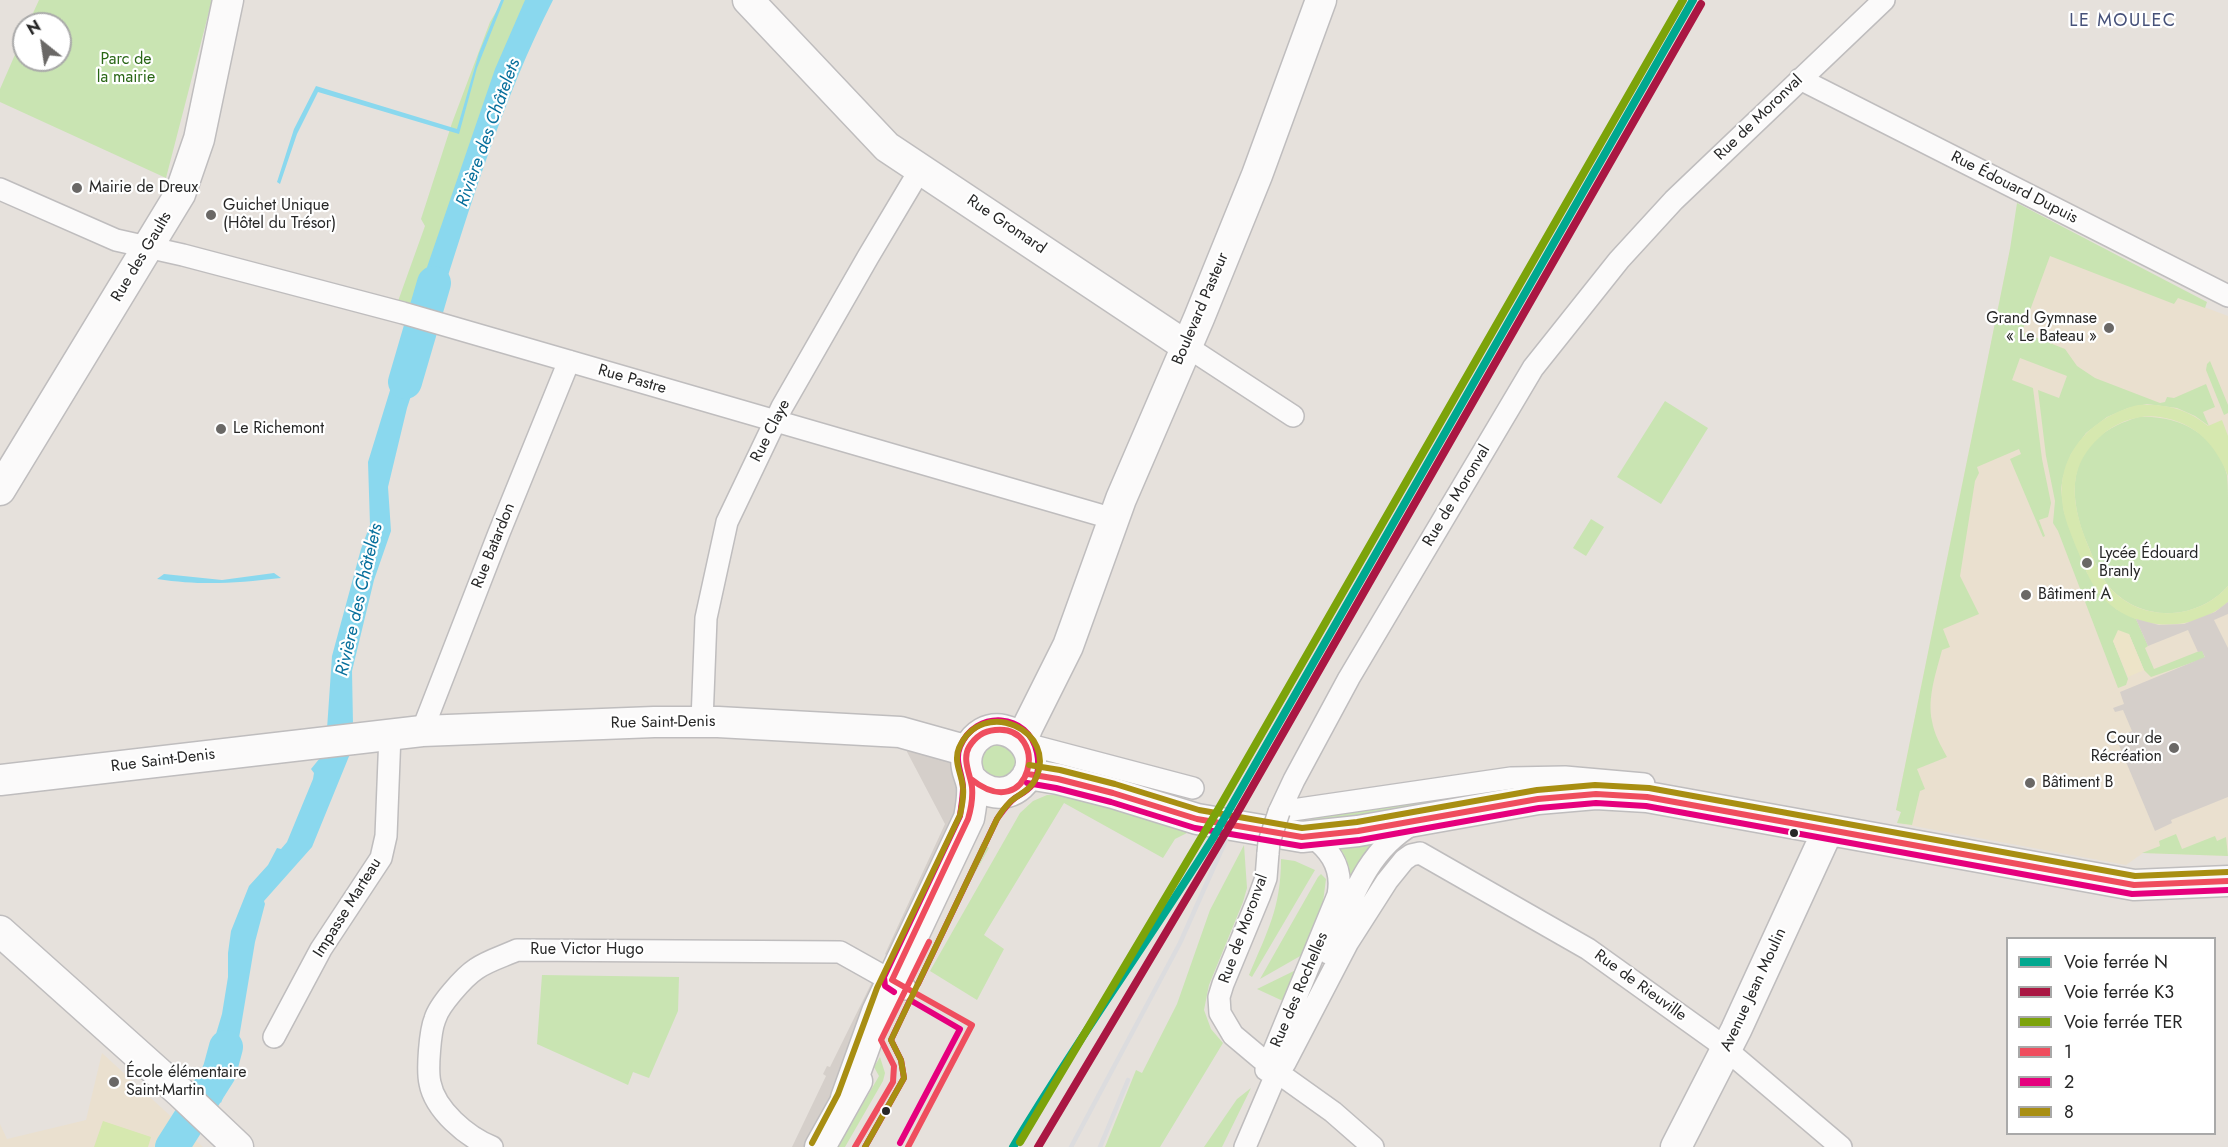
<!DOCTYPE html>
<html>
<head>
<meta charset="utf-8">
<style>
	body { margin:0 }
	#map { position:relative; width:2228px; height:1147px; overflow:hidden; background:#e6e1dc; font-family:Jost,sans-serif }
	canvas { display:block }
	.legend { position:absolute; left:2006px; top:937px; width:210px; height:198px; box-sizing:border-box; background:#fff; border:2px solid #a9a9a9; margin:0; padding:8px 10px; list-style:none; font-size:18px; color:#272727 }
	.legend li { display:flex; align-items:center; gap:12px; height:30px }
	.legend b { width:30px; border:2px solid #a9a9a9 }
	.north { position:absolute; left:12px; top:12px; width:60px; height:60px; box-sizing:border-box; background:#fff; border:2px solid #a9a9a9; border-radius:50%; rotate:330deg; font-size:16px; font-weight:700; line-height:24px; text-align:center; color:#272727 }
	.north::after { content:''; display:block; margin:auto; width:21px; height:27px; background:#6a6866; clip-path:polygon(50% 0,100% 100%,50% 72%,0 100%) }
</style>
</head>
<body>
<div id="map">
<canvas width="2228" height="1147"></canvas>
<ul class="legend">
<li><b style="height:8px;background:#00a88f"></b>Voie ferrée N</li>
<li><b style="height:8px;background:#aa1743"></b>Voie ferrée K3</li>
<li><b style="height:8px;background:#7ca30a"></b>Voie ferrée TER</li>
<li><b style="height:8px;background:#ef4d5e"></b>1</li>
<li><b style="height:8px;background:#e5007d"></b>2</li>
<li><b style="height:8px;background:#a88e12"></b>8</li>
</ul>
<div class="north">N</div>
</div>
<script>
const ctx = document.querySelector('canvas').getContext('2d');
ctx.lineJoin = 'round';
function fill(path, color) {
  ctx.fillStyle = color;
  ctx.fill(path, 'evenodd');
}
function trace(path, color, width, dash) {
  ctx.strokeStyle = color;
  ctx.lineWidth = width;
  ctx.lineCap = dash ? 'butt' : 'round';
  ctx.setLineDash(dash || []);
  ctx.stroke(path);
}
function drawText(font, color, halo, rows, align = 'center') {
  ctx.font = font + ' Jost,sans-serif';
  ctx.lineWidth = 4.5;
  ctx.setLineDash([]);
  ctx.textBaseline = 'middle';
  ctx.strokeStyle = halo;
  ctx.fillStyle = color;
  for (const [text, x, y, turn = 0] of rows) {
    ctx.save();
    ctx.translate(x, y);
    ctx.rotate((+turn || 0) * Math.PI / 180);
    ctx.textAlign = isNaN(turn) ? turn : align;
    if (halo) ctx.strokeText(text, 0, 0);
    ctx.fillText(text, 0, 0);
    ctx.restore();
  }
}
fill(new Path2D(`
	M 2040,245 L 2228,316 L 2228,856 L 2143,853 L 2126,865 L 1897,823 L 1901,812 L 1896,810 L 2010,249 Z
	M 102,1053 L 177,1122 L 166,1147 L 0,1147 L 0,1124 L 7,1139 L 86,1120 Z
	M 188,1133 L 203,1147 L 182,1147 Z`), '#eae0cf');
fill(new Path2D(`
	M 39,0 L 212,0 L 166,178 L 0,102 L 0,89 L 24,34 L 24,60 L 60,60 L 60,24 L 28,24 Z
	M 503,0 L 532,0 L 524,16 L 421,310 L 397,304 L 425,226 L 421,219 L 452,123 L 490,22 Z
	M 2017,203 L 2207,302 L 2205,308 L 2178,298 L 2174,304 L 2050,256 L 2022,332 L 2065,349 L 2077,366 L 2095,378 L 2160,403 L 2165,402 L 2167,397 L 2174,398 L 2206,384 L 2215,407 L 2203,412 L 2209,426 L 2195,416 L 2177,408 L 2147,404 L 2128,408 L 2107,417 L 2086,433 L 2071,454 L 2063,477 L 2061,489 L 2064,512 L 2087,573 L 2116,609 L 2136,619 L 2148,646 L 2145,648 L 2154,669 L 2202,650 L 2205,658 L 2151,677 L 2144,670 L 2129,634 L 2113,641 L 2128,679 L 2126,685 L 2118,688 L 2058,531 L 2053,523 L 2055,501 L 2046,456 L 2038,390 L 2059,398 L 2067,376 L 2020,358 L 2012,380 L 2033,388 L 2042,459 L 2051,503 L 2048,517 L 2039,520 L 2045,536 L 2043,537 L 2010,459 L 2021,454 L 2019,449 L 1977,467 L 1979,473 L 1975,481 L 1960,576 L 1979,614 L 1943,629 L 1950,647 L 1942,650 C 1936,673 1927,698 1932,721 C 1934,734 1941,746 1947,757 L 1917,769 L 1925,789 L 1920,791 L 1912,825 L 1897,823 L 1901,812 L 1896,810 L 2010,249 Z
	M 2210,361 L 2228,405 L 2228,413 L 2224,415 L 2206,370 L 2207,364 Z
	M 1665,401 L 1708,428 L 1661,504 L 1617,477 Z
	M 2139,417 C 2178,415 2217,434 2227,475 C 2228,485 2228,497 2228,507 C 2228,533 2228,560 2228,586 C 2196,622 2138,623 2107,584 C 2098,572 2093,557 2087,543 C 2063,484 2072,436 2139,417 Z
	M 1591,519 L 1604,527 L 1586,556 L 1573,548 Z
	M980 762a18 18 0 1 1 36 0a18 18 0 1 1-36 0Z
	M 1546,783 L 1384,816 L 1303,823 L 1315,817 Z
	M 1047,795 L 1062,795 L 1076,798 L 1189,832 L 1175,839 L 1163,858 L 1064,803 L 984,935 L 1004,949 L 977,1000 L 930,971 L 1020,813 L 1033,801 Z
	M 2176,834 L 2182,849 L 2215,836 L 2217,841 L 2226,837 L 2228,856 L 2142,853 L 2160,846 L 2159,841 Z
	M 1378,838 L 1351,888 C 1350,874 1349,857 1338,847 Z
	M 982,842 L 989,848 L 963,894 L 953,904 Z
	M 1244,845 L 1247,888 L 1243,902 L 1209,985 L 1204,1010 L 1211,1029 L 1223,1043 L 1160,1147 L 1105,1147 L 1136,1070 L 1142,1073 L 1177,1004 L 1210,910 Z
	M 1281,859 L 1295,861 L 1315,870 L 1252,977 L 1249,975 C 1267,932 1281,908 1281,859 Z
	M 1321,874 L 1326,879 L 1323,902 L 1302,955 L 1260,979 L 1318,877 Z
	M 1298,969 L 1283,1001 L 1257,989 Z
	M 542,975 L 679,977 L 678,1011 L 649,1078 L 633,1072 L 628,1085 L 537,1044 Z
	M 880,1057 L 885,1073 L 883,1081 L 845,1147 L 838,1147 L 879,1076 L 874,1067 Z
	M 1251,1088 L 1222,1147 L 1204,1147 L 1237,1099 Z`), '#c9e4b2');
fill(new Path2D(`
	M 2118,630 L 2129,634 L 2144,670 L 2128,677 L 2113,641 Z`), '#ede4c8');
fill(new Path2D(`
	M 2138,405 C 2164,403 2188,409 2208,426 L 2222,420 L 2228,436 L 2228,476 C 2216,445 2195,422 2160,417 C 2139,414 2116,422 2101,436 C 2063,469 2073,508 2089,548 C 2096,564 2101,580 2114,592 C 2146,623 2199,619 2228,586 L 2228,602 C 2191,635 2129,632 2098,592 C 2088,579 2083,562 2076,547 C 2070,531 2063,516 2062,499 C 2058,451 2094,416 2138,405 Z
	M 103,1121 L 151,1137 L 148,1147 L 94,1147 Z`), '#d6e8af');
fill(new Path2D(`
	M 2228,602 L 2228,614 L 2214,620 L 2228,648 L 2228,797 L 2171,820 L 2172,823 L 2155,831 L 2116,738 L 2132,731 L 2123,710 L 2115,712 L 2113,708 L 2124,704 L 2120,692 L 2205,657 L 2202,651 L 2198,652 L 2188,630 L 2148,646 L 2136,619 L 2159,625 L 2184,624 L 2215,612 Z
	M 905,748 L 947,752 L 966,793 L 895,964 L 885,954 L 945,824 Z
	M 874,978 L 882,990 L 812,1147 L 792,1147 L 826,1076 L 823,1074 L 827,1066 L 830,1067 Z`), '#d5cfca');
fill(new Path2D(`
	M 501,0 L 504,0 L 477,68 L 459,134 L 318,92 L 297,134 L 280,184 L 277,182 L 294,129 L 316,86 L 457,129 L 479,53 Z
	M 525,0 L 553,0 C 503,98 470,206 437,311 L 414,305 L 495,69 Z
	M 407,335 L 429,341 L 407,408 L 388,487 L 391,531 L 374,580 L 352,671 L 353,725 L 327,729 L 332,656 L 361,549 L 370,525 L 368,462 Z
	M 274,573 L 281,578 C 235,583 204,586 157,579 L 164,574 L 222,580 Z
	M 352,749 L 312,847 L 264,901 L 265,904 L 255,942 L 235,1062 L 221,1103 L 196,1078 L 210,1054 L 222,1014 L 228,977 L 228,953 L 231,931 L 249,886 L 268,865 L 277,848 L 281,849 L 287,842 L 313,779 L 314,773 L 311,769 L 324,753 Z
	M 177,1122 L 188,1133 L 182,1147 L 166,1147 Z`), '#8ad8ee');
trace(new Path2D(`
	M 405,382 L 434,283
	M 172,1147 L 219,1073 L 226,1047`), '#8ad8ee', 34);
const street = new Path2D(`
	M 1800,79 L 2228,296
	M 0,189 L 116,240 L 183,255 L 403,313 L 1114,519
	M 1186,346 L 1293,416
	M 702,721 L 706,618 L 727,522 L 782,407 L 868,257 L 921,168
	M 422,731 L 499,533 L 569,361
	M 1026,744 L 1193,788
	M 1279,812 L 1294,780 L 1349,678 L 1533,368 L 1619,260 L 1674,200 L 1884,0
	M 1279,812 L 1511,778 L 1565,777 L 1644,784
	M 1268,853 L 1266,878 L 1259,897 L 1223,984 L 1219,997 L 1220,1013 L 1233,1035 L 1277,1072 L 1333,1112 L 1373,1147
	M 1328,953 C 1350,905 1364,852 1413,824
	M 274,1037 L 321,949 L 381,858 L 386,836 L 390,734
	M 1266,1070 L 1338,895 C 1343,870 1332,851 1312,837
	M 1277,1072 L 1285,1063 L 1348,942 L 1387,881 L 1404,860 L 1411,855 L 1420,853 L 1588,949 L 1715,1040 L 1841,1147
	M 492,1147 C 467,1137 435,1110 430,1083 C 427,1070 430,1031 435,1019 C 439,1005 464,977 476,969 C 487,961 504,956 517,950 L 840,952 L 906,989
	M 1245,1147 L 1277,1072 L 1281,1058`);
const secondary = new Path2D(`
	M 748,0 L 887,147 L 1186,346
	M 0,490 L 180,194 L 199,139 L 228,0
	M 1022,740 L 1028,726 L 1068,646 L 1121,499 L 1199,318 L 1257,175 L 1321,0
	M 1028,774 L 1058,779 L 1113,793 L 1197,819 L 1302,837 L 1358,831 L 1538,799 L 1596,794 L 1647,797 L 2134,885 L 2228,881
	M 0,780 L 422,731 L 654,722 L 718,722 L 900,732 L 968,751
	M 0,931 L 181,1093 L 238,1147
	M 846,1098 L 877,1012 L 969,818 C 971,807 973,797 972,786 C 971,779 968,774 967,768 C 964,754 971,740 983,733 C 1010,718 1044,752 1026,778 C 1011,799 987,796 971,779
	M 820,1147 L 857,1081
	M 1676,1147 L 1736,1030 L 1828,830`);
trace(street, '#bfbdbe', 24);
trace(secondary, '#bfbdbe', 33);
trace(street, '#fbfafa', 21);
trace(secondary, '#fbfafa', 30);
trace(new Path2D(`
	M 1071,1147 L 1180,943 L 1226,840
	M 1100,1147 L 1128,1080`), '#dcdcde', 4.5);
const streetBridge = new Path2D(`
	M 1268,853 L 1269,842 L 1279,812`);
trace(streetBridge, '#bfbdbe', 24, []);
trace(streetBridge, '#fbfafa', 21);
trace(new Path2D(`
	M 1028,774 L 1058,779 L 1113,793 L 1197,819 L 1302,837 L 1358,831 L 1538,799 L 1596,794 L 1647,797 L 2134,885 L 2228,881
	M 855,1147 L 893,1082 L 894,1066 L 881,1040 L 929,942
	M 908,1147 L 972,1025 L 892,980 L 968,819 C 971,809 973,798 972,787 C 970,774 962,759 969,747 C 975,737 984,731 995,730 C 1052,724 1032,828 971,779`), '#ef4d5e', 6);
trace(new Path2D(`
	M 1027,783 L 1056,788 L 1111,802 L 1195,828 L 1301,846 L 1360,840 L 1539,808 L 1596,803 L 1646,806 L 2132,894 L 2228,890
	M 894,992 L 885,986 L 884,977 L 960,816 C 961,807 963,797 963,788 C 963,774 954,762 960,747 C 975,709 1029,712 1037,753 C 1039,763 1039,774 1033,784 C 1028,791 1021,794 1015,798 C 1008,803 1002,812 997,819 L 918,984
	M 865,1147 L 904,1078 L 901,1060 L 891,1040 L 910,1000 L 960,1029 L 900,1143`), '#e5007d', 6);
trace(new Path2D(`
	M 1029,765 L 1060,770 L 1115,784 L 1199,810 L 1302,828 L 1357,822 L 1537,790 L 1595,785 L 1649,788 L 2135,876 L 2228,872
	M 812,1143 L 838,1094 L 877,988 L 960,815 C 962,806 964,797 963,788 C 962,774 953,762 959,748 C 982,695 1060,731 1035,780 C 1030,790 1020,794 1011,801 C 1006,806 1001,812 997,819 L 891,1040 L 901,1060 L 904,1078 L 865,1147`), '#a88e12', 6);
trace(new Path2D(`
	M 1013,1147 C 1076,1041 1148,942 1213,838 L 1693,0`), '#00a88f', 8);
trace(new Path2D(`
	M 1038,1147 L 1235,817 L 1701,4`), '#aa1743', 8);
trace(new Path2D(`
	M 1020,1142 L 1219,808 L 1683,0`), '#7ca30a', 8);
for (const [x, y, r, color] of [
	[77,188,6,"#6a6866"],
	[211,215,6,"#6a6866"],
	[2109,328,6,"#6a6866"],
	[221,429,6,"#6a6866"],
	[2087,563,6,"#6a6866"],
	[2026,595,6,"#6a6866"],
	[2174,748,6,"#6a6866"],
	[2030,783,6,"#6a6866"],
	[1794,833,5,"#272727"],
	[114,1082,6,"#6a6866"],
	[886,1111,5,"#272727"]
]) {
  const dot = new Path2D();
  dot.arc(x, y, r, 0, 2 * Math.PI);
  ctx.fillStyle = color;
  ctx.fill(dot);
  trace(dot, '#fff', 2);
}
drawText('16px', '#296615', '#fff', [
	["Parc de",126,60],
	["la mairie",126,78]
]);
drawText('16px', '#272727', '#fff', [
	["Rue de Moronval",1759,118,-44],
	["Rue Édouard Dupuis",2014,188,27],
	["Rue Gromard",1006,225,34],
	["Rue des Gaults",142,257,-59],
	["Boulevard Pasteur",1201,309,-67],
	["Rue Pastre",632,380,16],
	["Rue Claye",771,431,-63],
	["Rue de Moronval",1457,496,-59],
	["Rue Batardon",494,546,-68],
	["Rue Saint-Denis",663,723,-1],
	["Rue Saint-Denis",163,761,-7],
	["Impasse Marteau",348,908,-58],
	["Rue de Moronval",1244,929,-70],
	["Rue Victor Hugo",587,950],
	["Rue de Rieuville",1640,986,36],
	["Rue des Rochelles",1300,990,-67],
	["Avenue Jean Moulin",1754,990,-65]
]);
drawText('16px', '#272727', '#fff', [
	["Mairie de Dreux",89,188],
	["Guichet Unique",223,206],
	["(Hôtel du Trésor)",223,224],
	["Grand Gymnase",2097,319,"right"],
	["« Le Bateau »",2097,337,"right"],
	["Le Richemont",233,429],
	["Lycée Édouard",2099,554],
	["Branly",2099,572],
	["Bâtiment A",2038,595],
	["Cour de",2162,739,"right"],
	["Récréation",2162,757,"right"],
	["Bâtiment B",2042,783],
	["École élémentaire",126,1073],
	["Saint-Martin",126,1091]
], 'left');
ctx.letterSpacing = '1.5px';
drawText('18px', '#465179', '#fff', [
	["LE MOULEC",2123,22]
]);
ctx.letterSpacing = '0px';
drawText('italic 18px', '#066f9c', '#fff', [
	["Rivière des Châtelets",489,133,-70],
	["Rivière des Châtelets",360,600,-77]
]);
</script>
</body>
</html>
